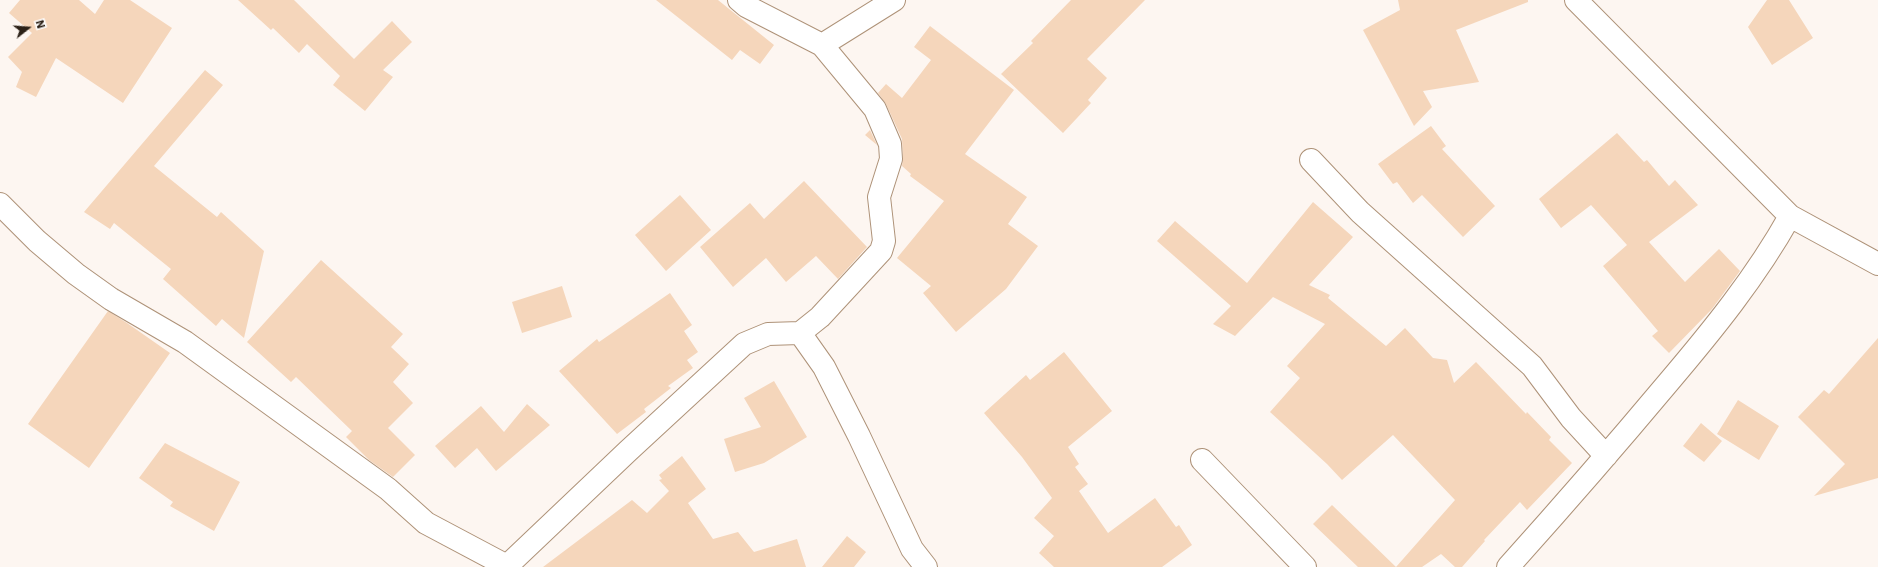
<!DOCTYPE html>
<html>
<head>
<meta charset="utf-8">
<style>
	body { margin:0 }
	#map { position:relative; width:1878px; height:567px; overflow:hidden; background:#fdf6f1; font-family:"Work Sans",sans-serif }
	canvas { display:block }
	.north { position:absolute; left:8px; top:8px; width:40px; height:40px; -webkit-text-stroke:3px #fff; paint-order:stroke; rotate:73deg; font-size:11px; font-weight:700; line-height:16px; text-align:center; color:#2c2117 }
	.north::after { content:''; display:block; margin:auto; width:14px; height:18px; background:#2c2117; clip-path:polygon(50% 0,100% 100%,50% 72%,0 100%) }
</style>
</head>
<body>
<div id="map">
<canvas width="1878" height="567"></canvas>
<div class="north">N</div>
</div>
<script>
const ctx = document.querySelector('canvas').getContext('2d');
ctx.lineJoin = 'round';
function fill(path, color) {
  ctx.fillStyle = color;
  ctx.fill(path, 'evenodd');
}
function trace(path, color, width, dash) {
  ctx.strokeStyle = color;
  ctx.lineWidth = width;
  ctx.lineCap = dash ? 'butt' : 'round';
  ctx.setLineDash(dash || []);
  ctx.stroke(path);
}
fill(new Path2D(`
	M 20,0 L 79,0 L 95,14 L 104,0 L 130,0 L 172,28 L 123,103 L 56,58 L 36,97 L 16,87 L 22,72 L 8,57 L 32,33 L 9,13 Z
	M 238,0 L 294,0 L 354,59 L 392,21 L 412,42 L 383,70 L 393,77 L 365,111 L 333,85 L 340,76 L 307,44 L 299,53 L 273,28 L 271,30 Z
	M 656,0 L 718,0 L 774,45 L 760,64 L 740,50 L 732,60 Z
	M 1071,0 L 1145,0 L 1087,59 L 1107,78 L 1088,100 L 1091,103 L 1063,133 L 1001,74 L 1033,43 L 1031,41 Z
	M 1398,0 L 1528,0 L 1528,2 L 1456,30 L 1479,82 L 1423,91 L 1432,107 L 1414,126 L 1363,30 L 1400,10 Z
	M 1767,0 L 1789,0 L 1813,38 L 1772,65 L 1748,27 Z
	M 930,26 L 1014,90 L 965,154 L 1027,197 L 1008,224 L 1038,246 L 1006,289 L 956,332 L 923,293 L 931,286 L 897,258 L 944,201 L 910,176 L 911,174 L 902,166 L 903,158 L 902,139 L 886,104 L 878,93 L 886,84 L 902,98 L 931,60 L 914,47 Z
	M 205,70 L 223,85 L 154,166 L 217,217 L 221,212 L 264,251 L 244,338 L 222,319 L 216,326 L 163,279 L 171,269 L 114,223 L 110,229 L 84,212 Z
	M 1431,126 L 1446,146 L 1442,149 L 1495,206 L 1463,237 L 1422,195 L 1413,203 L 1397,182 L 1393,184 L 1378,164 Z
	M 870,130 L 877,145 L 865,135 Z
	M 1617,133 L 1644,162 L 1647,160 L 1669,186 L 1675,180 L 1698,205 L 1649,242 L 1685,282 L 1719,249 L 1740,271 L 1712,309 L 1669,353 L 1652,336 L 1658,331 L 1603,266 L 1627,245 L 1591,205 L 1561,228 L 1539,199 Z
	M 804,181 L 867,247 L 838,279 L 816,256 L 786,282 L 766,258 L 733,287 L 700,247 L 750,203 L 764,219 Z
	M 680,195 L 711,230 L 666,271 L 635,235 Z
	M 1313,202 L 1353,237 L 1309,285 L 1330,295 L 1328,298 L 1386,346 L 1405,328 L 1433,358 L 1447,360 L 1454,383 L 1476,362 L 1526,414 L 1527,412 L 1551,437 L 1549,440 L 1572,463 L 1527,510 L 1520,502 L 1484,540 L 1485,541 L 1462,567 L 1455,567 L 1441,554 L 1422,567 L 1358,567 L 1313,524 L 1332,505 L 1396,567 L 1455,500 L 1393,435 L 1342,480 L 1327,464 L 1270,412 L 1300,378 L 1287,366 L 1325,324 L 1273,297 L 1235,336 L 1213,324 L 1231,306 L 1157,241 L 1175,221 L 1247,283 Z
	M 321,260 L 403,334 L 391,347 L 409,364 L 393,382 L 413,403 L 388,428 L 415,455 L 393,477 L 369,460 L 346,437 L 352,431 L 296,377 L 291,382 L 247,342 Z
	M 562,286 L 572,317 L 522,333 L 512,302 Z
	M 670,293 L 692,325 L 684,331 L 698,352 L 687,360 L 693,368 L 668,386 L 671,388 L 644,409 L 646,412 L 617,434 L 559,371 L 597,339 L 599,342 Z
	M 108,311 L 127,323 L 170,353 L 89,468 L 28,424 Z
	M 1878,338 L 1878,478 L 1814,496 L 1845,464 L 1798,417 L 1824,390 L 1829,394 Z
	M 1064,352 L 1112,411 L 1068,447 L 1079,464 L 1075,467 L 1088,484 L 1079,491 L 1108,533 L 1155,498 L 1176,527 L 1179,525 L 1192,545 L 1162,567 L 1054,567 L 1039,553 L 1054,536 L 1034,518 L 1052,498 L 1022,457 L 984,413 L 1026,375 L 1030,380 Z
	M 774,381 L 807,437 L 764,463 L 735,472 L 724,439 L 761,427 L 744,398 Z
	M 1738,400 L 1779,426 L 1759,460 L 1717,434 Z
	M 527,404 L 550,425 L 496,471 L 477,448 L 455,468 L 435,446 L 481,406 L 504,432 Z
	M 1701,423 L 1722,441 L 1704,462 L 1683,446 Z
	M 165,443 L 240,482 L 214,531 L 170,506 L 173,502 L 139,478 Z
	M 682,456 L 706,489 L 688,503 L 713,539 L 738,532 L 754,552 L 797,539 L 806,567 L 543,567 L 632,500 L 647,513 L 669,491 L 659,480 L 662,479 L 659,475 Z
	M 847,536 L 866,552 L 854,567 L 822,567 Z`), '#f5d6bb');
const minor = new Path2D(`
	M 1576,0 L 1790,216 L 1878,264
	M 822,45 L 894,0
	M 1311,160 L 1360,212 L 1532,366 L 1571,418 L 1606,456
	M 0,204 L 37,241 L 76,274 L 111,299 L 185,342 L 388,489 L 426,523 L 507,566
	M 800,333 L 824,367 L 859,436 L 912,549 L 926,567
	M 1202,460 L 1305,567
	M 509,567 L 507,566 L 628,451 L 744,344 L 768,334 L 800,333 L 820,317 L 881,251 L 884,241 L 879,197 L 891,159 L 890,144 L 875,109 L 822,45 L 746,6 L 739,0
	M 1508,567 C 1562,507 1615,446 1667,384 C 1712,331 1756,277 1790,216`);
trace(minor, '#ae9278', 24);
trace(minor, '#fff', 22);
</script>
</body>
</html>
